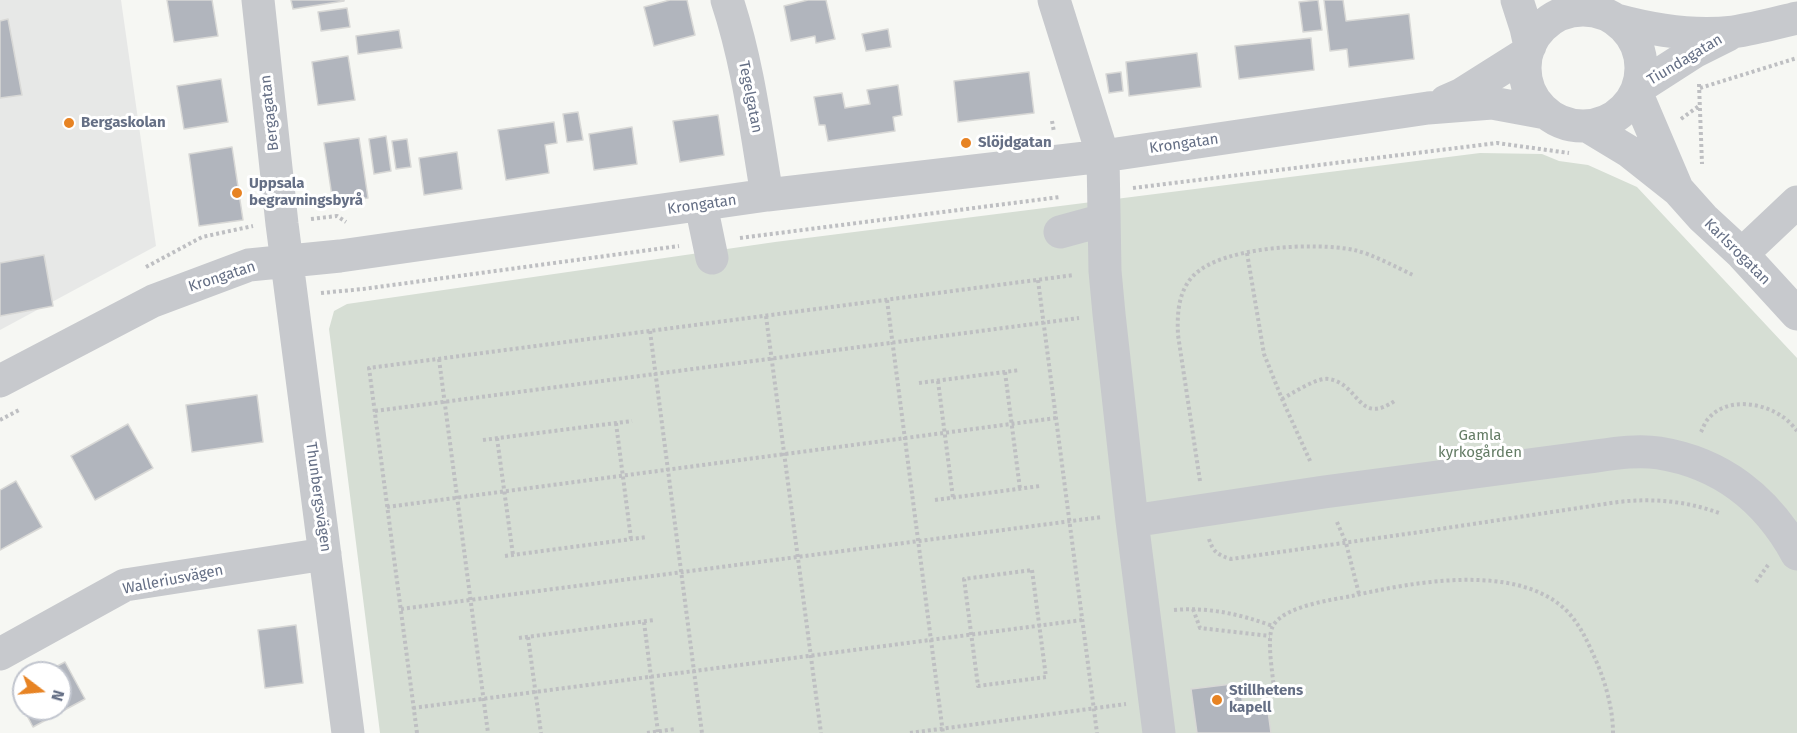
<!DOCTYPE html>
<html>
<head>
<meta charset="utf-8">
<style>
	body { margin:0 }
	#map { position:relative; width:1797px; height:733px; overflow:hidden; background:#f6f7f3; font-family:"Fira Sans",sans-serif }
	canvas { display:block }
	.north { position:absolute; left:12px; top:661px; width:60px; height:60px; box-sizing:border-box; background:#fff; border:2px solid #c1c5ce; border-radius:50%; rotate:106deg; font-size:16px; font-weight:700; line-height:24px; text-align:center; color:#656f85 }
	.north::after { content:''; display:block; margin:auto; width:21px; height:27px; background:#e78323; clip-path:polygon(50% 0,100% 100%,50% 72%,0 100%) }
</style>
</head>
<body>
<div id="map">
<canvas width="1797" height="733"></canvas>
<div class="north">N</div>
</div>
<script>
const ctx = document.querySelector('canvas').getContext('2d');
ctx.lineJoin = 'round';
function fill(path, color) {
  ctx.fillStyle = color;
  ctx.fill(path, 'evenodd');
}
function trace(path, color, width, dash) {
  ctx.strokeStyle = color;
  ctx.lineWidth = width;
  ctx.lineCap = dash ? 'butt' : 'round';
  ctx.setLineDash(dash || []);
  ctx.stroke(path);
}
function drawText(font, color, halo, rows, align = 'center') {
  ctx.font = font + ' "Fira Sans",sans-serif';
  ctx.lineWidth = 6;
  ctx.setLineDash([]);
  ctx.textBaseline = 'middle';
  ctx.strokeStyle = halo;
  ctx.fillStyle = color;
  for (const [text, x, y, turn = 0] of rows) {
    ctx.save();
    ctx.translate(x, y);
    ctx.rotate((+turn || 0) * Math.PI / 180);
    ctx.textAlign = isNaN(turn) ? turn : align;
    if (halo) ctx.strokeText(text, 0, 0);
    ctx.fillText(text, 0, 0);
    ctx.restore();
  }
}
fill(new Path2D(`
	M 0,0 L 121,0 L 156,246 L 0,330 Z`), '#e7e8e7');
fill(new Path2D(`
	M 1480,153 L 1542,154 L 1559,161 L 1588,165 L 1637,187 L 1797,358 L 1797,733 L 380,733 L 329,329 L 334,311 L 347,304 L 775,242 Z`), '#d6ded4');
const building = new Path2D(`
	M 167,0 L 212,0 L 218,36 L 174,42 Z
	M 291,0 L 344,0 L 344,1 L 293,9 Z
	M 670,0 L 687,0 L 695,35 L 654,46 L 644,7 Z
	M 808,0 L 826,0 L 835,39 L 816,43 L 815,36 L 791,41 L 784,6 Z
	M 1318,0 L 1322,30 L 1303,32 L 1299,2 Z
	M 1324,0 L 1343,0 L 1346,21 L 1409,14 L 1414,59 L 1349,67 L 1347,49 L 1330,51 Z
	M 347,8 L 350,27 L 321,31 L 318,12 Z
	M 8,19 L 22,95 L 0,98 L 0,21 Z
	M 888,29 L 891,47 L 866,51 L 862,34 Z
	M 399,30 L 402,48 L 358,54 L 356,36 Z
	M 1311,38 L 1314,70 L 1239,79 L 1235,46 Z
	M 1197,53 L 1201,87 L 1129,96 L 1126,62 Z
	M 348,56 L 355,100 L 318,105 L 312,62 Z
	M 1029,72 L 1034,113 L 958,122 L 954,81 Z
	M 1121,72 L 1123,91 L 1109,93 L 1106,74 Z
	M 221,79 L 228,122 L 184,129 L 177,86 Z
	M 898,85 L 902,115 L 893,117 L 895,131 L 828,141 L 825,125 L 819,125 L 814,97 L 842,93 L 845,108 L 870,104 L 867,90 Z
	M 578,112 L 583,140 L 567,142 L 563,114 Z
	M 718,115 L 724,155 L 680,162 L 673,121 Z
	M 554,122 L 557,143 L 545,145 L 549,173 L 506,180 L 498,130 Z
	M 632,127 L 637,164 L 594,170 L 589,134 Z
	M 386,136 L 391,171 L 374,174 L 369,139 Z
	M 359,138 L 368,198 L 333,203 L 324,143 Z
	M 407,139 L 411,167 L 396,169 L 392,141 Z
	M 232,147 L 243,220 L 199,226 L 189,154 Z
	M 457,152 L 462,189 L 424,195 L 419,158 Z
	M 44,255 L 53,306 L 0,316 L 0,263 Z
	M 257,395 L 263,442 L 192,452 L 186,405 Z
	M 128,424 L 153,468 L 95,500 L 71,456 Z
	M 16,481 L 42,527 L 0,550 L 0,490 Z
	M 296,625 L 303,683 L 265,688 L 258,630 Z
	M 65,662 L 85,699 L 33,727 L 13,689 L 24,683 L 24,709 L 60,709 L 60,673 L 44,673 Z
	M 1240,683 L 1244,714 L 1268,711 L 1271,733 L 1197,733 L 1191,689 Z`);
fill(building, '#b1b5bd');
trace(building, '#d8d8d6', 1.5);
trace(new Path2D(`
	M 1699,84 L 1702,164
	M 1700,88 L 1797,58
	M 1681,119 L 1699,106
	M 1052,121 L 1054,132
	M 1133,188 L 1497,143 L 1569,153
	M 311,219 L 337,216 L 346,222
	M 740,238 L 1060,197
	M 1247,253 L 1264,354 L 1282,399 L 1311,463
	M 146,267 L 202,237 L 253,226
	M 1038,280 L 1097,733
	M 321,293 L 363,289 L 679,246
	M 887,300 L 943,733
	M 766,316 L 821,733
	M 650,331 L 702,733
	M 439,359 L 488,733
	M 1005,372 L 1020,489
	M 938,381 L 953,498
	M 919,383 L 1020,370
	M 1282,399 C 1293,393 1317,377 1329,379 C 1360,384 1358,427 1396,400
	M 375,411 L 1079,318
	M 0,420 L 19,410
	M 616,423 L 631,539
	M 1701,432 C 1703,428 1705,422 1708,419 C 1726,397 1762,402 1783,417 C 1788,420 1793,426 1797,431
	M 497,438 L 513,555
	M 483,440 L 632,421
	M 1200,481 L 1178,335 C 1177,314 1178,291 1194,275 C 1223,246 1316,242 1354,250 C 1372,254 1396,267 1413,275
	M 935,500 L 1040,486
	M 387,507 L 1056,418
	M 1337,522 L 1346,543 L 1359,594
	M 1209,539 C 1213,552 1218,555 1231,559 L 1420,532 L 1618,502 C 1653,498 1686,501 1719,513
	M 505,556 L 647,537
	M 1032,570 L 1046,677 L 978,686 L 964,579 Z
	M 1756,582 L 1768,565
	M 401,609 L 1102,517
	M 1193,609 L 1200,628 L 1270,636
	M 1174,610 C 1209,607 1239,614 1273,626
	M 644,622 L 658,732
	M 528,637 L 541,733
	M 519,638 L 654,620
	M 1274,689 C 1273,675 1266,638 1273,626 C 1284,606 1331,600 1352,596 C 1413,582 1517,562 1567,611 C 1579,624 1586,638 1593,654 C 1604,677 1613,707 1613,733
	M 413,708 L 1082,620
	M 417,733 L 369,368 L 1074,275
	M 647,733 L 675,729
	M 910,733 L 1126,704`), '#bebfc2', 4, [3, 3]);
trace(new Path2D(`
	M 258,0 L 282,224 L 348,733
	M 727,0 C 748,63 756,130 767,195
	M 1054,0 L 1103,156 L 1105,271 L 1109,314 L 1132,521 L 1159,733
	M 1517,0 L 1526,28 L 1530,46
	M1525 68a58 58 0 1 1 116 0a58 58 0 1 1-116 0Z
	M 1616,20 C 1653,30 1694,37 1733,32 C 1754,29 1776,23 1797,18
	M 1638,88 L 1694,52 L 1728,35
	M 1636,92 L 1676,186
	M 1446,101 L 1462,94 L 1527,53
	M 1587,126 L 1630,152 L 1678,190 L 1703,218 L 1742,254 L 1797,314
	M 701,205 L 712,258
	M 1060,232 L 1104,220
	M 1742,254 L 1797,202
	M 0,381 L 153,301 L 249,265 L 340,256 L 767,195 L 1103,156 L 1428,108 L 1492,103 L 1546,113
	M 1132,521 L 1324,492 L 1581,458 C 1606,455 1634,449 1659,453 C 1721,463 1767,499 1797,554
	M 0,654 L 125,585 L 325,554`), '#c7c9cd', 33);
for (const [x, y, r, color] of [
	[69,123,6,"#e78323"],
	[966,143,6,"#e78323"],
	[237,193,6,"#e78323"],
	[1217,700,6,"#e78323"]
]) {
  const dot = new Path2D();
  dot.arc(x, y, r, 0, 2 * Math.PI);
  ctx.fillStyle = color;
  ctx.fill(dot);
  trace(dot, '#fff', 2);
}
drawText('15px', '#656f85', '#fff', [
	["Tiundagatan",1685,60,-31],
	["Tegelgatan",750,97,79],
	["Bergagatan",270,113,-96],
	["Krongatan",1184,144,-8],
	["Krongatan",702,205,-8],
	["Karlsrogatan",1737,252,45],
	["Krongatan",222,277,-18],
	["Thunbergsvägen",318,497,82],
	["Walleriusvägen",173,580,-11]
]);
drawText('bold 15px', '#656f85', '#fff', [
	["Bergaskolan",81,123],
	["Slöjdgatan",978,143],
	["Uppsala",249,184],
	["begravningsbyrå",249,201],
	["Stillhetens",1229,691],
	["kapell",1229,708]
], 'left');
drawText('15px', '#647c65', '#fff', [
	["Gamla",1480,436],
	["kyrkogården",1480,453]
]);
</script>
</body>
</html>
